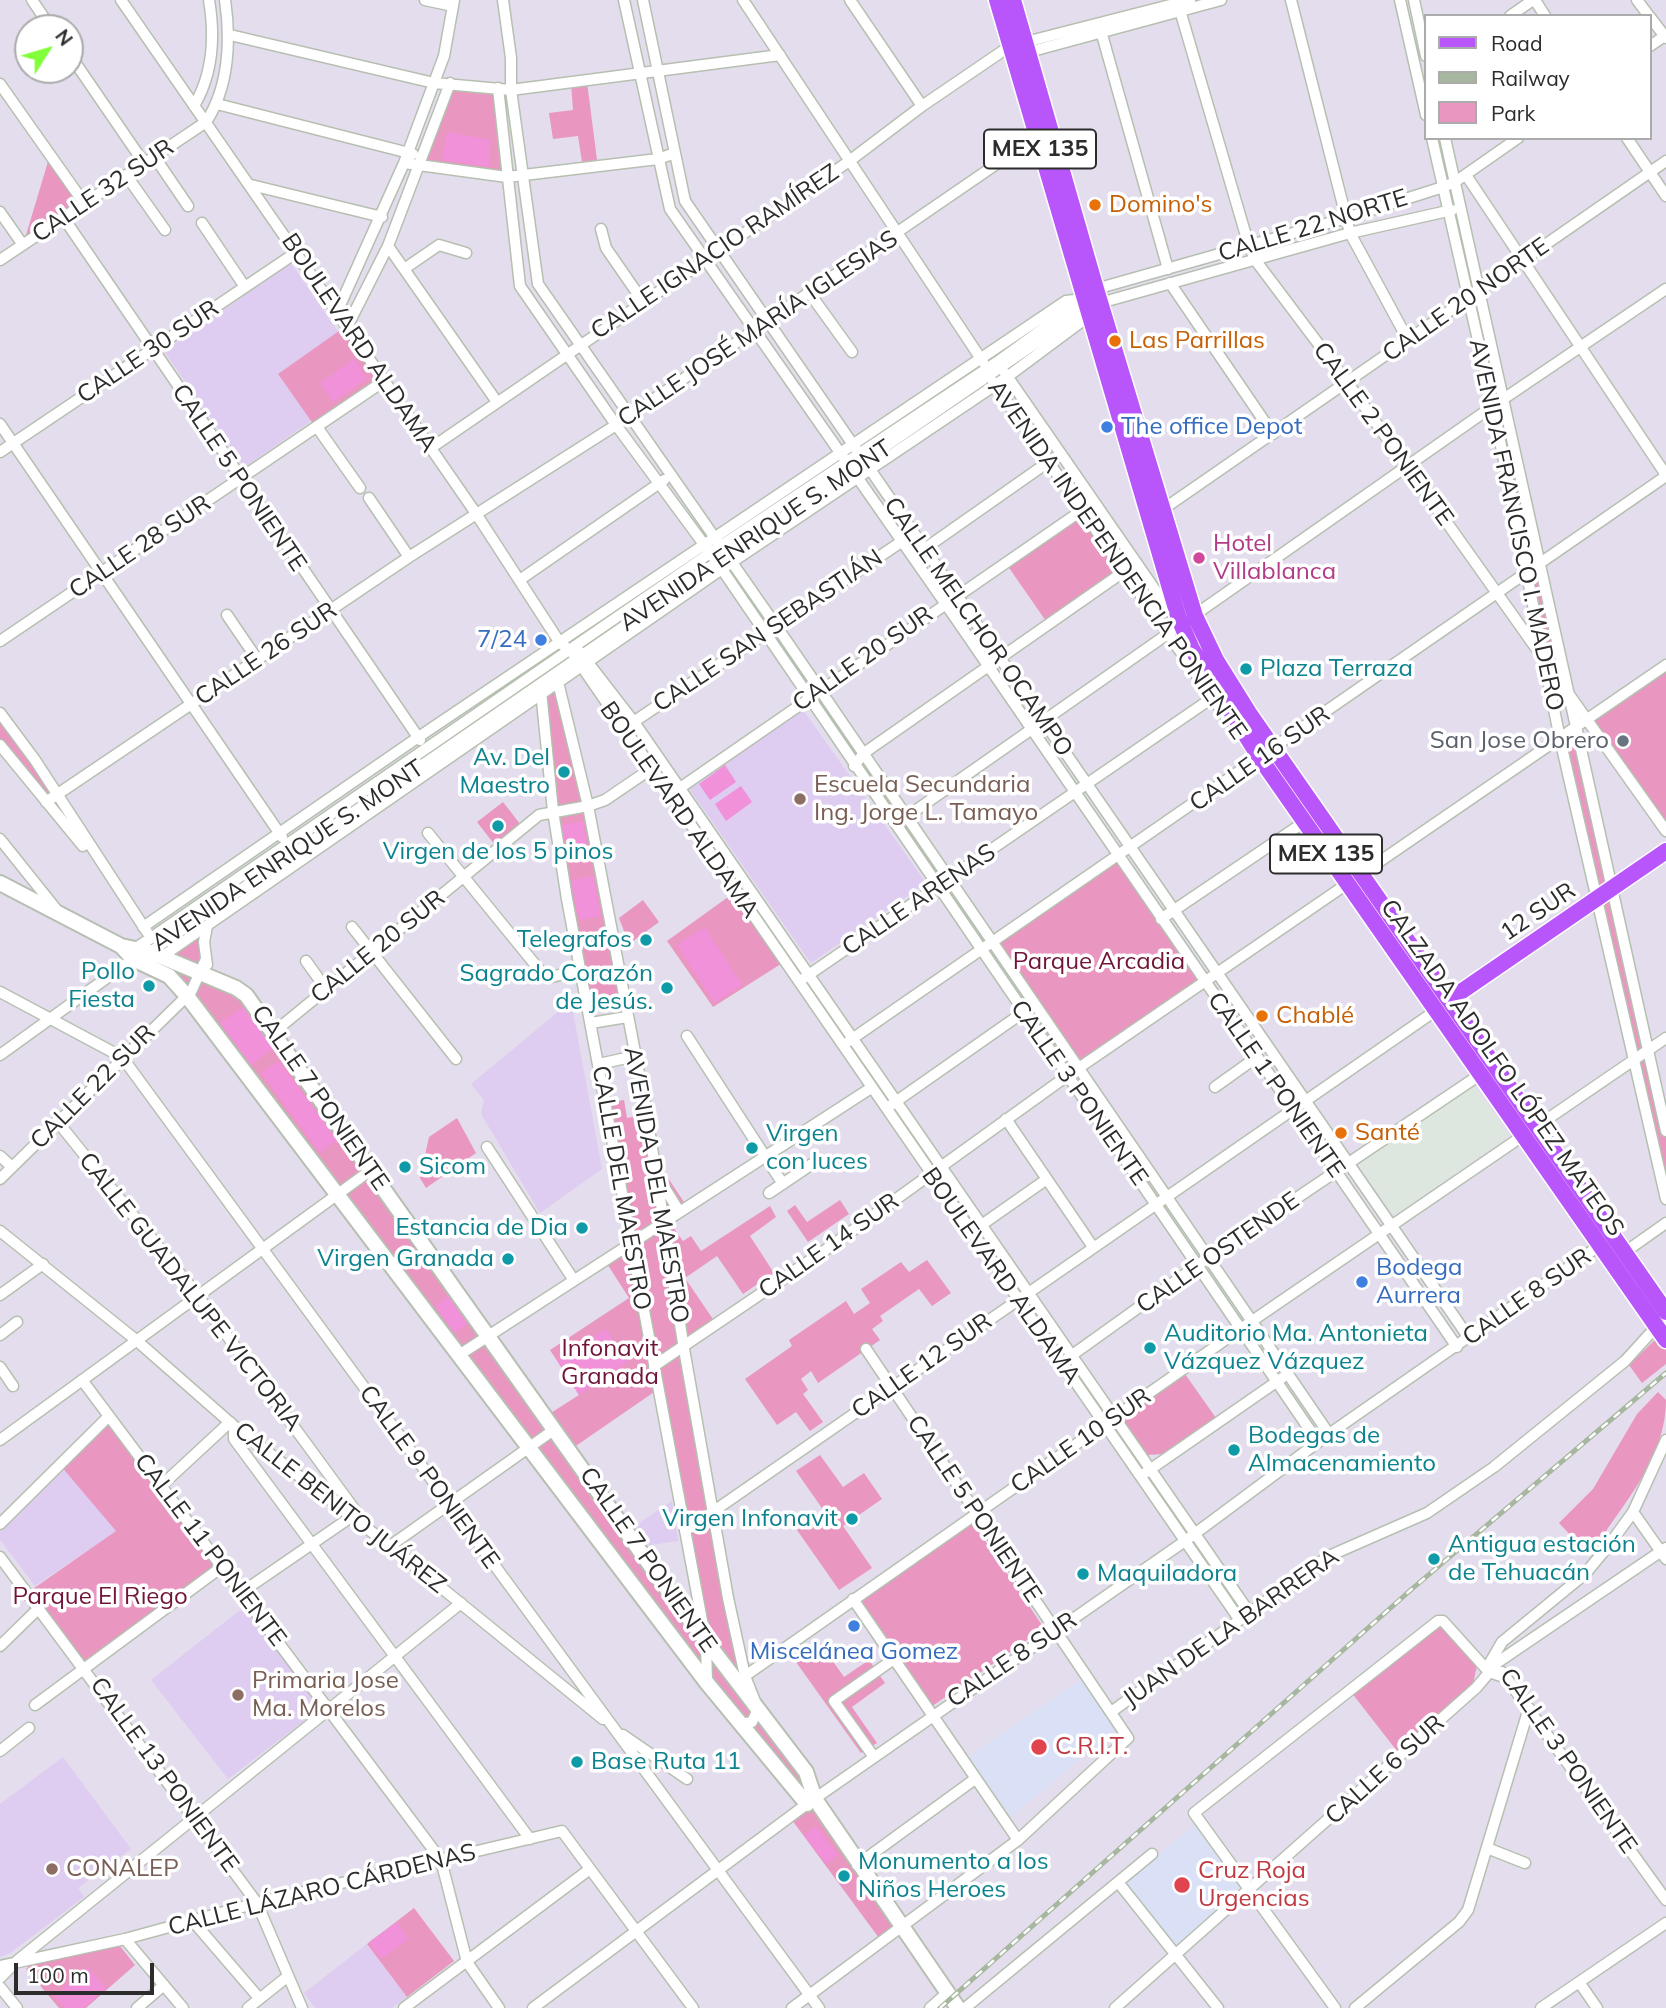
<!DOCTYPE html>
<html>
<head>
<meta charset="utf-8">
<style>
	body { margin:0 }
	#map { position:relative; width:1666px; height:2008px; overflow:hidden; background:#e4ddee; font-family:Mulish,sans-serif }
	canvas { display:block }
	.legend { position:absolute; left:1424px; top:14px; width:228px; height:126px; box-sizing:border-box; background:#fff; border:2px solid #ababab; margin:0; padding:9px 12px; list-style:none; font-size:21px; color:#2c2c2c }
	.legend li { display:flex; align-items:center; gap:14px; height:35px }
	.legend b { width:35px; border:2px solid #ababab }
	.north { position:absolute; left:14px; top:14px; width:70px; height:70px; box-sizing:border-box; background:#fff; border:2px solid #ababab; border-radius:50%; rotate:53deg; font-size:19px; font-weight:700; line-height:28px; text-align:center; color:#2c2c2c }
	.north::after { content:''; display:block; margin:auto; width:24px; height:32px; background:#80ff3a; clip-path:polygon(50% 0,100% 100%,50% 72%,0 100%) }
	.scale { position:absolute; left:14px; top:1963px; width:140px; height:32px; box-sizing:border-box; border:4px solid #2c2c2c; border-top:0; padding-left:9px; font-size:21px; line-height:24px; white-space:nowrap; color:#2c2c2c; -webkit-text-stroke:5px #fff; paint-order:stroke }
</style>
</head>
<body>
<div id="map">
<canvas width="1666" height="2008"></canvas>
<ul class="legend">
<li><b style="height:9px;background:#b856fb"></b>Road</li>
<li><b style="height:9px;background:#a7b79f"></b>Railway</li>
<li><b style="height:19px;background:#e996c0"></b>Park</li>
</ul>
<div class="north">N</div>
<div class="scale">100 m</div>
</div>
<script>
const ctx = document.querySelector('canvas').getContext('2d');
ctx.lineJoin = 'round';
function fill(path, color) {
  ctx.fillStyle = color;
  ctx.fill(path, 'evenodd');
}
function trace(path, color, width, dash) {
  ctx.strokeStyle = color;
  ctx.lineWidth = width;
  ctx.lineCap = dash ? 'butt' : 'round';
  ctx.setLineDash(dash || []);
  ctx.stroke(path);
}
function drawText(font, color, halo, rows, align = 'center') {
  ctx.font = font + ' Mulish,sans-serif';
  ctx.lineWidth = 7;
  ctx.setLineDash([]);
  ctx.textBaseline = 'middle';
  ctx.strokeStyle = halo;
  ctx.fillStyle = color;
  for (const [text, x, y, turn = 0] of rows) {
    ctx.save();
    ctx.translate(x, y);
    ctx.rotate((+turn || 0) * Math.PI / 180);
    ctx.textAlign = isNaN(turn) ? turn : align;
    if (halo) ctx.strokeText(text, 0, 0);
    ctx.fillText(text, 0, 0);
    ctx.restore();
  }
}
fill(new Path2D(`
	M 1473,1084 L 1509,1136 L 1394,1216 L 1358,1164 Z`), '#dee7df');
fill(new Path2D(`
	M 291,263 L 338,332 L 278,374 L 311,421 L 245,467 L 164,351 Z
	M 803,710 L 926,883 L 811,963 L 688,787 Z
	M 571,1001 L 602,1169 L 540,1213 L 481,1114 L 484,1100 L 471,1084 Z
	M 60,1465 L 117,1531 L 35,1586 L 0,1540 L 0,1532 Z
	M 672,1501 L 678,1541 L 644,1546 L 632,1528 Z
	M 244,1607 L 322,1707 L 228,1779 L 151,1680 Z
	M 63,1757 L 131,1849 L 78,1888 L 84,1897 L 10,1953 L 0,1957 L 0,1804 Z
	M 367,1944 L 407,1997 L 392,2008 L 315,2008 L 304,1993 Z`), '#deccf1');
fill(new Path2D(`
	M 1082,1679 L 1117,1728 L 1011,1817 L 969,1756 Z
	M 1195,1825 L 1240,1887 L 1174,1948 L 1124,1883 Z`), '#dae0f6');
fill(new Path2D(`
	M 587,82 L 597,160 L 582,162 L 578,136 L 553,139 L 549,113 L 573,110 L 571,84 Z
	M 450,83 L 498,88 L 507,177 L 419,165 Z
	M 1432,138 L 1444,138 L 1567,693 L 1545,661 Z
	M 50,155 L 84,203 L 23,245 Z
	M 346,326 L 384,381 L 316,428 L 278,374 Z
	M 1082,510 L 1125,571 L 1048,624 L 1005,562 Z
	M 1666,665 L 1666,831 L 1587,721 Z
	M 557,684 L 588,806 L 624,1004 L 589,1013 L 567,899 L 542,694 Z
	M 0,713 L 96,860 L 0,745 Z
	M 1575,729 L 1666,1134 L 1666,1199 L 1560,739 Z
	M 503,802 L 524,829 L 498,849 L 477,822 Z
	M 1118,856 L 1205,983 L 1080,1068 L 993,942 Z
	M 735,892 L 784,962 L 713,1007 L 667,941 Z
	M 643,900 L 659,922 L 629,944 L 619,918 Z
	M 207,926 L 205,953 L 212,973 L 224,983 L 241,991 L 274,1032 L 546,1416 L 579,1395 L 550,1350 L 629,1298 L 604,1259 L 631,1240 L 606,1103 L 624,1100 L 627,1118 L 646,1114 L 656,1172 L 662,1169 L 690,1211 L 671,1224 L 683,1241 L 691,1236 L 701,1251 L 770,1206 L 776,1217 L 750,1236 L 774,1273 L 743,1294 L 717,1256 L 685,1278 L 717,1325 L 683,1349 L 741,1675 L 735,1678 L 716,1654 L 708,1635 L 647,1327 L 657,1390 L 570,1450 L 673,1600 L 805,1773 L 814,1794 L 812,1799 L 807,1801 L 805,1799 L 707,1683 L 187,995 L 169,976 L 140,961 L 148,953 L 161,957 Z
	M 457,1118 L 476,1153 L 426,1188 L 420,1178 L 429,1137 Z
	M 840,1200 L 849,1214 L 808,1242 L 787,1211 L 795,1205 L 807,1222 Z
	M 927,1260 L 951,1293 L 932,1306 L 919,1289 L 880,1316 L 883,1321 L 872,1329 L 880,1340 L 818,1383 L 811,1371 L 801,1379 L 808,1390 L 803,1394 L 823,1422 L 810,1431 L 796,1412 L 777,1425 L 745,1379 L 792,1346 L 789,1340 L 846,1301 L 854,1314 L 870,1303 L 861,1289 L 901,1262 L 909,1272 Z
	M 1660,1335 L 1666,1343 L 1666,1364 L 1642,1383 L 1629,1365 Z
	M 1185,1374 L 1216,1418 L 1163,1454 L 1147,1455 L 1122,1419 Z
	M 1658,1392 L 1666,1400 C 1666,1449 1635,1490 1608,1528 C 1602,1538 1597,1547 1589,1555 L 1559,1523 L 1593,1489 L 1637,1414 Z
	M 109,1416 L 222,1566 L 84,1667 L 27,1593 L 116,1531 L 60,1465 Z
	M 820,1455 L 843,1487 L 864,1473 L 882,1499 L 843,1526 L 872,1568 L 839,1590 L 797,1530 L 824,1511 L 796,1471 Z
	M 973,1523 L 1044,1628 L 931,1707 L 858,1601 Z
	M 1440,1625 L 1477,1666 L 1473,1684 L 1397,1751 L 1351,1692 Z
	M 820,1643 L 844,1677 L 869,1660 L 885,1683 L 852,1707 L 877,1743 L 861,1753 L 796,1662 Z
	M 813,1802 L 898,1924 L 879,1938 L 792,1820 Z
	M 414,1908 L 454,1961 L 407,1997 L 367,1944 Z
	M 120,1946 L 135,1965 L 86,2008 L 59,2008 L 26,1969 L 31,1964 Z`), '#e996c0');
fill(new Path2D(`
	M 447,132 L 490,140 L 489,167 L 442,160 Z
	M 354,359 L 367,379 L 333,402 L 320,383 Z
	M 725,765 L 736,782 L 710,800 L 699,784 Z
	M 741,786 L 752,802 L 726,821 L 715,804 Z
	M 583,821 L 590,858 L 569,862 L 562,825 Z
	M 593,876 L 601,916 L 579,920 L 571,880 Z
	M 705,927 L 742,985 L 714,1003 L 677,945 Z
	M 244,1006 L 275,1047 L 251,1065 L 220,1023 Z
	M 279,1061 L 337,1140 L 320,1153 L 261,1073 Z
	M 448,1296 L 468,1323 L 455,1333 L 435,1306 Z
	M 606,1329 L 628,1362 L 579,1395 L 557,1360 Z
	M 816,1826 L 838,1855 L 826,1864 L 804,1835 Z
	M 397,1922 L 409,1939 L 381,1959 L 369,1942 Z
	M 88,1967 L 106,1989 L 83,2008 L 65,2008 L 54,1996 Z`), '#f191d9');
const minor = new Path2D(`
	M 32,0 L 51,28
	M 121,0 L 475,512 L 560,643 L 571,651 L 1239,1619
	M 425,0 L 453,6
	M 503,0 L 511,58 L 511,90 L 538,284 L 777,627 L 1329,1434
	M 624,0 L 670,209 L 945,603 L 1457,1347
	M 643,0 L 685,201 L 1469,1338
	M 743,0 L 983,362
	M 850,0 L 922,106
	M 1177,0 L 1249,246 L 1256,261 L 1347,382 L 1666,831
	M 1291,0 L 1350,233 L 1408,340
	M 1400,0 L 1426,115
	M 1414,0 L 1426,56
	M 1535,0 L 1545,16
	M 1637,0 L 1649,16
	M 1510,16 L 1533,0
	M 1650,17 L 1666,38
	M 1099,24 L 1168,269
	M 230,35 L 434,83 L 511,90 L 780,55
	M 1650,46 L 1666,35
	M 1025,53 L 1221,0
	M 70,55 L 144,163
	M 0,84 L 84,203
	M 498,88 L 520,286 L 616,425 L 717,562 L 1318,1442
	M 217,104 L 413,154
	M 194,106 C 213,74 215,36 209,0
	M 1432,138 L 1493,406 L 1560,739 L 1666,1199
	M 1445,138 L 1666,1131
	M 1627,138 L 1666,196
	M 154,156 L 188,206
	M 404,163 L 507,177 L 658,159 L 675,153
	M 126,175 L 165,230
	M 1466,175 L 1666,475
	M 251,185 L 382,217
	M 0,212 L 23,245
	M 63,217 L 420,740
	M 202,223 L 245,287
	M 601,229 L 606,248 L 642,300
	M 388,246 L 497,402
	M 0,260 L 206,122 C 229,87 231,40 225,0
	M 404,269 L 439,245 L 466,253
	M 1170,283 L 1273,434
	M 1096,289 L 1346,218 L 1443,187 L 1455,182 L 1518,138
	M 808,291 L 852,352
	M 1100,303 L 1350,233 L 1452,210
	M 337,312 L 404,163 L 444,56 L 454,0
	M 347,327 L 388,246 L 450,83
	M 1005,373 L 1176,620
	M 993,382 L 1228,720
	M 0,424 L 282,837
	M 317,427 L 360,488
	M 431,448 L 848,162 L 922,106 L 1010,46 L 1190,0
	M 0,452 L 297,252
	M 369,498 L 409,557
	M 1162,510 L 1666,161
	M 920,552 L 1054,458
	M 521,579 L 664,480
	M 227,615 L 257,659
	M 0,641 L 384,381
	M 579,651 L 634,722 L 1249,1612
	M 557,678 L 588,806 L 646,1110 L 684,1349 L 728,1598 L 745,1676 L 758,1709 L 752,1722 L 741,1724
	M 541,691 L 553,811 L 567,899 L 706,1642 L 707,1683
	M 0,713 L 35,760 L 147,932
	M 629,725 L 907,538
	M 0,745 L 83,846
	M 854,766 L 864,753 L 1129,568
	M 677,790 L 1094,502
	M 46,802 L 409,557 L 616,425 L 1036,137
	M 902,820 L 1493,406 L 1666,289
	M 428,833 L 542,973 L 552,977 L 581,969
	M 0,839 L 56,909
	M 1161,919 L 1309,819
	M 143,927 L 417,738 L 1066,301 L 1083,299
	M 352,927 L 456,1059
	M 135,953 L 136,948 L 151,938 L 710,553 L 997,362 L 1084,299
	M 160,958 L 722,569 L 1007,377 L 1089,316
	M 306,961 L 326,989
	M 207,965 L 204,942 L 207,926
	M 804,978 L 1212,698
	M 0,992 L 122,1057 L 819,2008
	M 591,1023 L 627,1017
	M 274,1032 L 539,815 L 588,806 L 605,800 L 655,766
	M 687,1036 L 783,1184
	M 849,1041 L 1666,476
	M 0,1055 L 133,959 L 150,952 L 1087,308
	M 599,1064 L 635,1056
	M 1215,1087 L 1257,1057
	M 891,1105 L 1028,1009
	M 1006,1119 L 1093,1247
	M 57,1121 L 198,1296 L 363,1521
	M 487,1147 L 573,1279
	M 0,1156 L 12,1167
	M 0,1179 L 191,992 L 206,959
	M 659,1179 L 679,1211
	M 769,1193 L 812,1164
	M 980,1226 L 1047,1179
	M 0,1231 L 136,1340 L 234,1426 L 390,1546 L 603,1719
	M 1625,1252 L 1666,1223
	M 0,1295 L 43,1264
	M 0,1335 L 17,1322
	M 459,1355 L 871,1088
	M 1068,1358 L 1209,1257 L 1481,1074
	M 654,1366 L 824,1251 L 1067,1076 L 1666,665
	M 0,1367 L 13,1386
	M 82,1380 L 441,1860 L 467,1962 L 499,2008
	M 234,1426 L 234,1439 L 530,1839
	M 0,1440 L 371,1170
	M 1145,1473 L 1282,1378
	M 162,1485 L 230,1422
	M 1633,1512 L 1666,1559
	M 0,1524 L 109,1416
	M 685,1531 L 1438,1009
	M 390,1546 L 555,1429
	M 0,1557 L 257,1903 L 302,2008
	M 242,1592 L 357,1513
	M 853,1599 L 1018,1840
	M 0,1646 L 39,1608
	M 1488,1666 L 1502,1642 L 1585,1574 L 1609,1545 L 1633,1512 L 1666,1440
	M 1502,1672 L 1666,1900
	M 745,1676 L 1252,1321 L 1666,1038
	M 35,1705 L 223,1566
	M 1111,1712 L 1329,1556 L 1427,1513 L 1494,1467 L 1625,1361 L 1656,1327
	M 623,1735 L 687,1779
	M 0,1751 L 29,1728
	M 874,1757 L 834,1701 L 894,1659
	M 1487,1848 L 1525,1863
	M 857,1865 L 975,1779
	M 1118,1882 L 1218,2008
	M 192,1920 L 259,1998
	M 125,1939 L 183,2008
	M 0,1966 L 125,1939 L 257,1903 L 562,1831 L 693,2008
	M 0,1978 L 18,1960 L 461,1603
	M 1579,1982 L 1597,2008
	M 0,1987 L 17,2008
	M 137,2008 L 164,1985
	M 248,2008 L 287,1977
	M 404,2008 L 590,1869
	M 533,2008 L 807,1804 L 1185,1541 L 1329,1434 L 1599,1246
	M 792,2008 L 1018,1840 L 1128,1738 L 866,1349
	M 930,2008 L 947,1993
	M 965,2008 L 1152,1854
	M 1115,2008 L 1476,1688 L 1498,1662 L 1666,1548
	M 1335,2008 L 1194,1813 L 1438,1621 L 1443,1621 L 1489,1672 L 1504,1677
	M 1355,2008 L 1459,1922 L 1468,1910 L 1529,1708
	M 1541,2008 L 1666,1923`);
const secondary = new Path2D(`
	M 0,883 L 121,946 L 133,959 L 169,976 L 187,996 L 707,1683 L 807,1804
	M 121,946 L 150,952 L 236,988 L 246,995 L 674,1599 L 806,1772 L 815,1799 L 958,2008`);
const primary = new Path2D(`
	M 997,0 L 1179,619 L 1192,649 L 1260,758 L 1666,1340
	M 1013,0 L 1096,289 L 1195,616 L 1216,660 L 1249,713 L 1666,1312
	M 1449,1000 L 1666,851`);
trace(minor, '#b6c0b1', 13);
trace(secondary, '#b6c0b1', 18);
trace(primary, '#fff', 19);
trace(minor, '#fff', 10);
trace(secondary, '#fff', 14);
trace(primary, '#b856fb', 16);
const rail = new Path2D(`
	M 940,2008 L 1413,1588 L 1666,1373`);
trace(rail, '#a7b79f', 5);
trace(rail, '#fff', 2.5, [8]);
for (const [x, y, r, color] of [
	[1095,205,7,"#e8710a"],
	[1115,341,7,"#e8710a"],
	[1107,427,7,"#3f7fe0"],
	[1199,558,7,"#d1479c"],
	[541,640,7,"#3f7fe0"],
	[1246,669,7,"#0f9aa8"],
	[1623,741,7,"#6b7280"],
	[564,772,7,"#0f9aa8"],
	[800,799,7,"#8d6e63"],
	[498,826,7,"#0f9aa8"],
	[646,940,7,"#0f9aa8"],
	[149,986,7,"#0f9aa8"],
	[667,988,7,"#0f9aa8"],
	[1262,1016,7,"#e8710a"],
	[1341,1133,7,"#e8710a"],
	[752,1148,7,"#0f9aa8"],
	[405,1167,7,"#0f9aa8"],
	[582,1228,7,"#0f9aa8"],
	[508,1259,7,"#0f9aa8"],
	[1362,1282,7,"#3f7fe0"],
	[1150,1348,7,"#0f9aa8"],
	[1234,1450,7,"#0f9aa8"],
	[852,1519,7,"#0f9aa8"],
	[1434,1559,7,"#0f9aa8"],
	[1083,1574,7,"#0f9aa8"],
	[854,1626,7,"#3f7fe0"],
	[238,1695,7,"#8d6e63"],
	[1039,1747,9,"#e0444e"],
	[577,1762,7,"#0f9aa8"],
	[52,1869,7,"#8d6e63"],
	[844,1876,7,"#0f9aa8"],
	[1182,1885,9,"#e0444e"]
]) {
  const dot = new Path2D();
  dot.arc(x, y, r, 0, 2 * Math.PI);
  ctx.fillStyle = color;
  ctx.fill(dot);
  trace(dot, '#fff', 2.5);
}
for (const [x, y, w] of [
	[1040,149,112],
	[1326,854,112]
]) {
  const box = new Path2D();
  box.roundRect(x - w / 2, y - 19.5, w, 39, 5);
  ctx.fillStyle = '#fff';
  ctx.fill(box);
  trace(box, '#2c2c2c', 2);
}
drawText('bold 23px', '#2c2c2c', null, [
	["MEX 135",1040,149],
	["MEX 135",1326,854]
]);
drawText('24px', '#2c2c2c', '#fff', [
	["CALLE 32 SUR",103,191,-34],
	["CALLE 22 NORTE",1313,226,-17],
	["CALLE IGNACIO RAMÍREZ",715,252,-34],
	["CALLE 20 NORTE",1466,300,-35],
	["CALLE JOSÉ MARÍA IGLESIAS",758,329,-34],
	["BOULEVARD ALDAMA",359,343,56],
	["CALLE 30 SUR",148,352,-34],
	["CALLE 2 PONIENTE",1383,434,54],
	["CALLE 5 PONIENTE",239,478,56],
	["AVENIDA FRANCISCO I. MADERO",1516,525,78],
	["AVENIDA ENRIQUE S. MONT",756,536,-34],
	["CALLE 28 SUR",140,547,-34],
	["AVENIDA INDEPENDENCIA PONIENTE",1117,560,55],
	["CALLE MELCHOR OCAMPO",978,627,55],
	["CALLE SAN SEBASTIÁN",768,631,-34],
	["CALLE 26 SUR",266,654,-34],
	["CALLE 20 SUR",863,659,-35],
	["CALLE 16 SUR",1260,759,-35],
	["BOULEVARD ALDAMA",679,810,55],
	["AVENIDA ENRIQUE S. MONT",288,856,-34],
	["CALLE ARENAS",919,900,-34],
	["12 SUR",1538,912,-34],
	["CALLE 20 SUR",378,947,-39],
	["CALZADA ADOLFO LÓPEZ MATEOS",1502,1068,55],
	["CALLE 1 PONIENTE",1276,1085,55],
	["CALLE 22 SUR",93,1087,-45],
	["CALLE 3 PONIENTE",1079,1093,55],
	["CALLE 7 PONIENTE",320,1098,55],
	["AVENIDA DEL MAESTRO",656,1185,80],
	["CALLE DEL MAESTRO",621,1188,80],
	["CALLE 14 SUR",829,1246,-35],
	["CALLE OSTENDE",1218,1253,-35],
	["BOULEVARD ALDAMA",1001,1276,55],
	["CALLE GUADALUPE VICTORIA",190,1292,52],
	["CALLE 8 SUR",1527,1297,-35],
	["CALLE 12 SUR",922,1366,-35],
	["CALLE 10 SUR",1081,1441,-35],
	["CALLE 9 PONIENTE",429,1477,54],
	["CALLE BENITO JUÁREZ",340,1508,38],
	["CALLE 5 PONIENTE",974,1509,56],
	["CALLE 11 PONIENTE",210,1550,53],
	["CALLE 7 PONIENTE",648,1560,55],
	["JUAN DE LA BARRERA",1231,1628,-35],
	["CALLE 8 SUR",1012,1660,-34],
	["CALLE 3 PONIENTE",1568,1761,55],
	["CALLE 6 SUR",1385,1770,-42],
	["CALLE 13 PONIENTE",164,1775,54],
	["CALLE LÁZARO CÁRDENAS",322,1890,-14]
]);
drawText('24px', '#c56008', '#fff', [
	["Domino's",1109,205],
	["Las Parrillas",1129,341],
	["Chablé",1276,1016],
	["Santé",1355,1133]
], 'left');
drawText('24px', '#366cbe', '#fff', [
	["The office Depot",1121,427],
	["7/24",527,640,"right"],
	["Bodega",1376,1268],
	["Aurrera",1376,1296],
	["Miscelánea Gomez",854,1652,"center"]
], 'left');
drawText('24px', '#b23c85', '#fff', [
	["Hotel",1213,544],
	["Villablanca",1213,572]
], 'left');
drawText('24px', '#0d838f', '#fff', [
	["Plaza Terraza",1260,669],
	["Av. Del",550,758,"right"],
	["Maestro",550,786,"right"],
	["Virgen de los 5 pinos",498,852,"center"],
	["Telegrafos",632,940,"right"],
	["Pollo",135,972,"right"],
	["Fiesta",135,1000,"right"],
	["Sagrado Corazón",653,974,"right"],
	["de Jesús.",653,1002,"right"],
	["Virgen",766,1134],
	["con luces",766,1162],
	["Sicom",419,1167],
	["Estancia de Dia",568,1228,"right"],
	["Virgen Granada",494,1259,"right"],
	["Auditorio Ma. Antonieta",1164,1334],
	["Vázquez Vázquez",1164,1362],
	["Bodegas de",1248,1436],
	["Almacenamiento",1248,1464],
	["Virgen Infonavit",838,1519,"right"],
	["Antigua estación",1448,1545],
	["de Tehuacán",1448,1573],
	["Maquiladora",1097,1574],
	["Base Ruta 11",591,1762],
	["Monumento a los",858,1862],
	["Niños Heroes",858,1890]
], 'left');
drawText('24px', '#5b616d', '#fff', [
	["San Jose Obrero",1609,741]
], 'right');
drawText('24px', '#785e54', '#fff', [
	["Escuela Secundaria",814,785],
	["Ing. Jorge L. Tamayo",814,813],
	["Primaria Jose",252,1681],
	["Ma. Morelos",252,1709],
	["CONALEP",66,1869]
], 'left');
drawText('24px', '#701537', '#fff', [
	["Parque Arcadia",1099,962],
	["Infonavit",610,1349],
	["Granada",610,1377],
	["Parque El Riego",100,1597]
]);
drawText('24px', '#be3a42', '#fff', [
	["C.R.I.T.",1055,1747],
	["Cruz Roja",1198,1871],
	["Urgencias",1198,1899]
], 'left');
</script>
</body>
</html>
